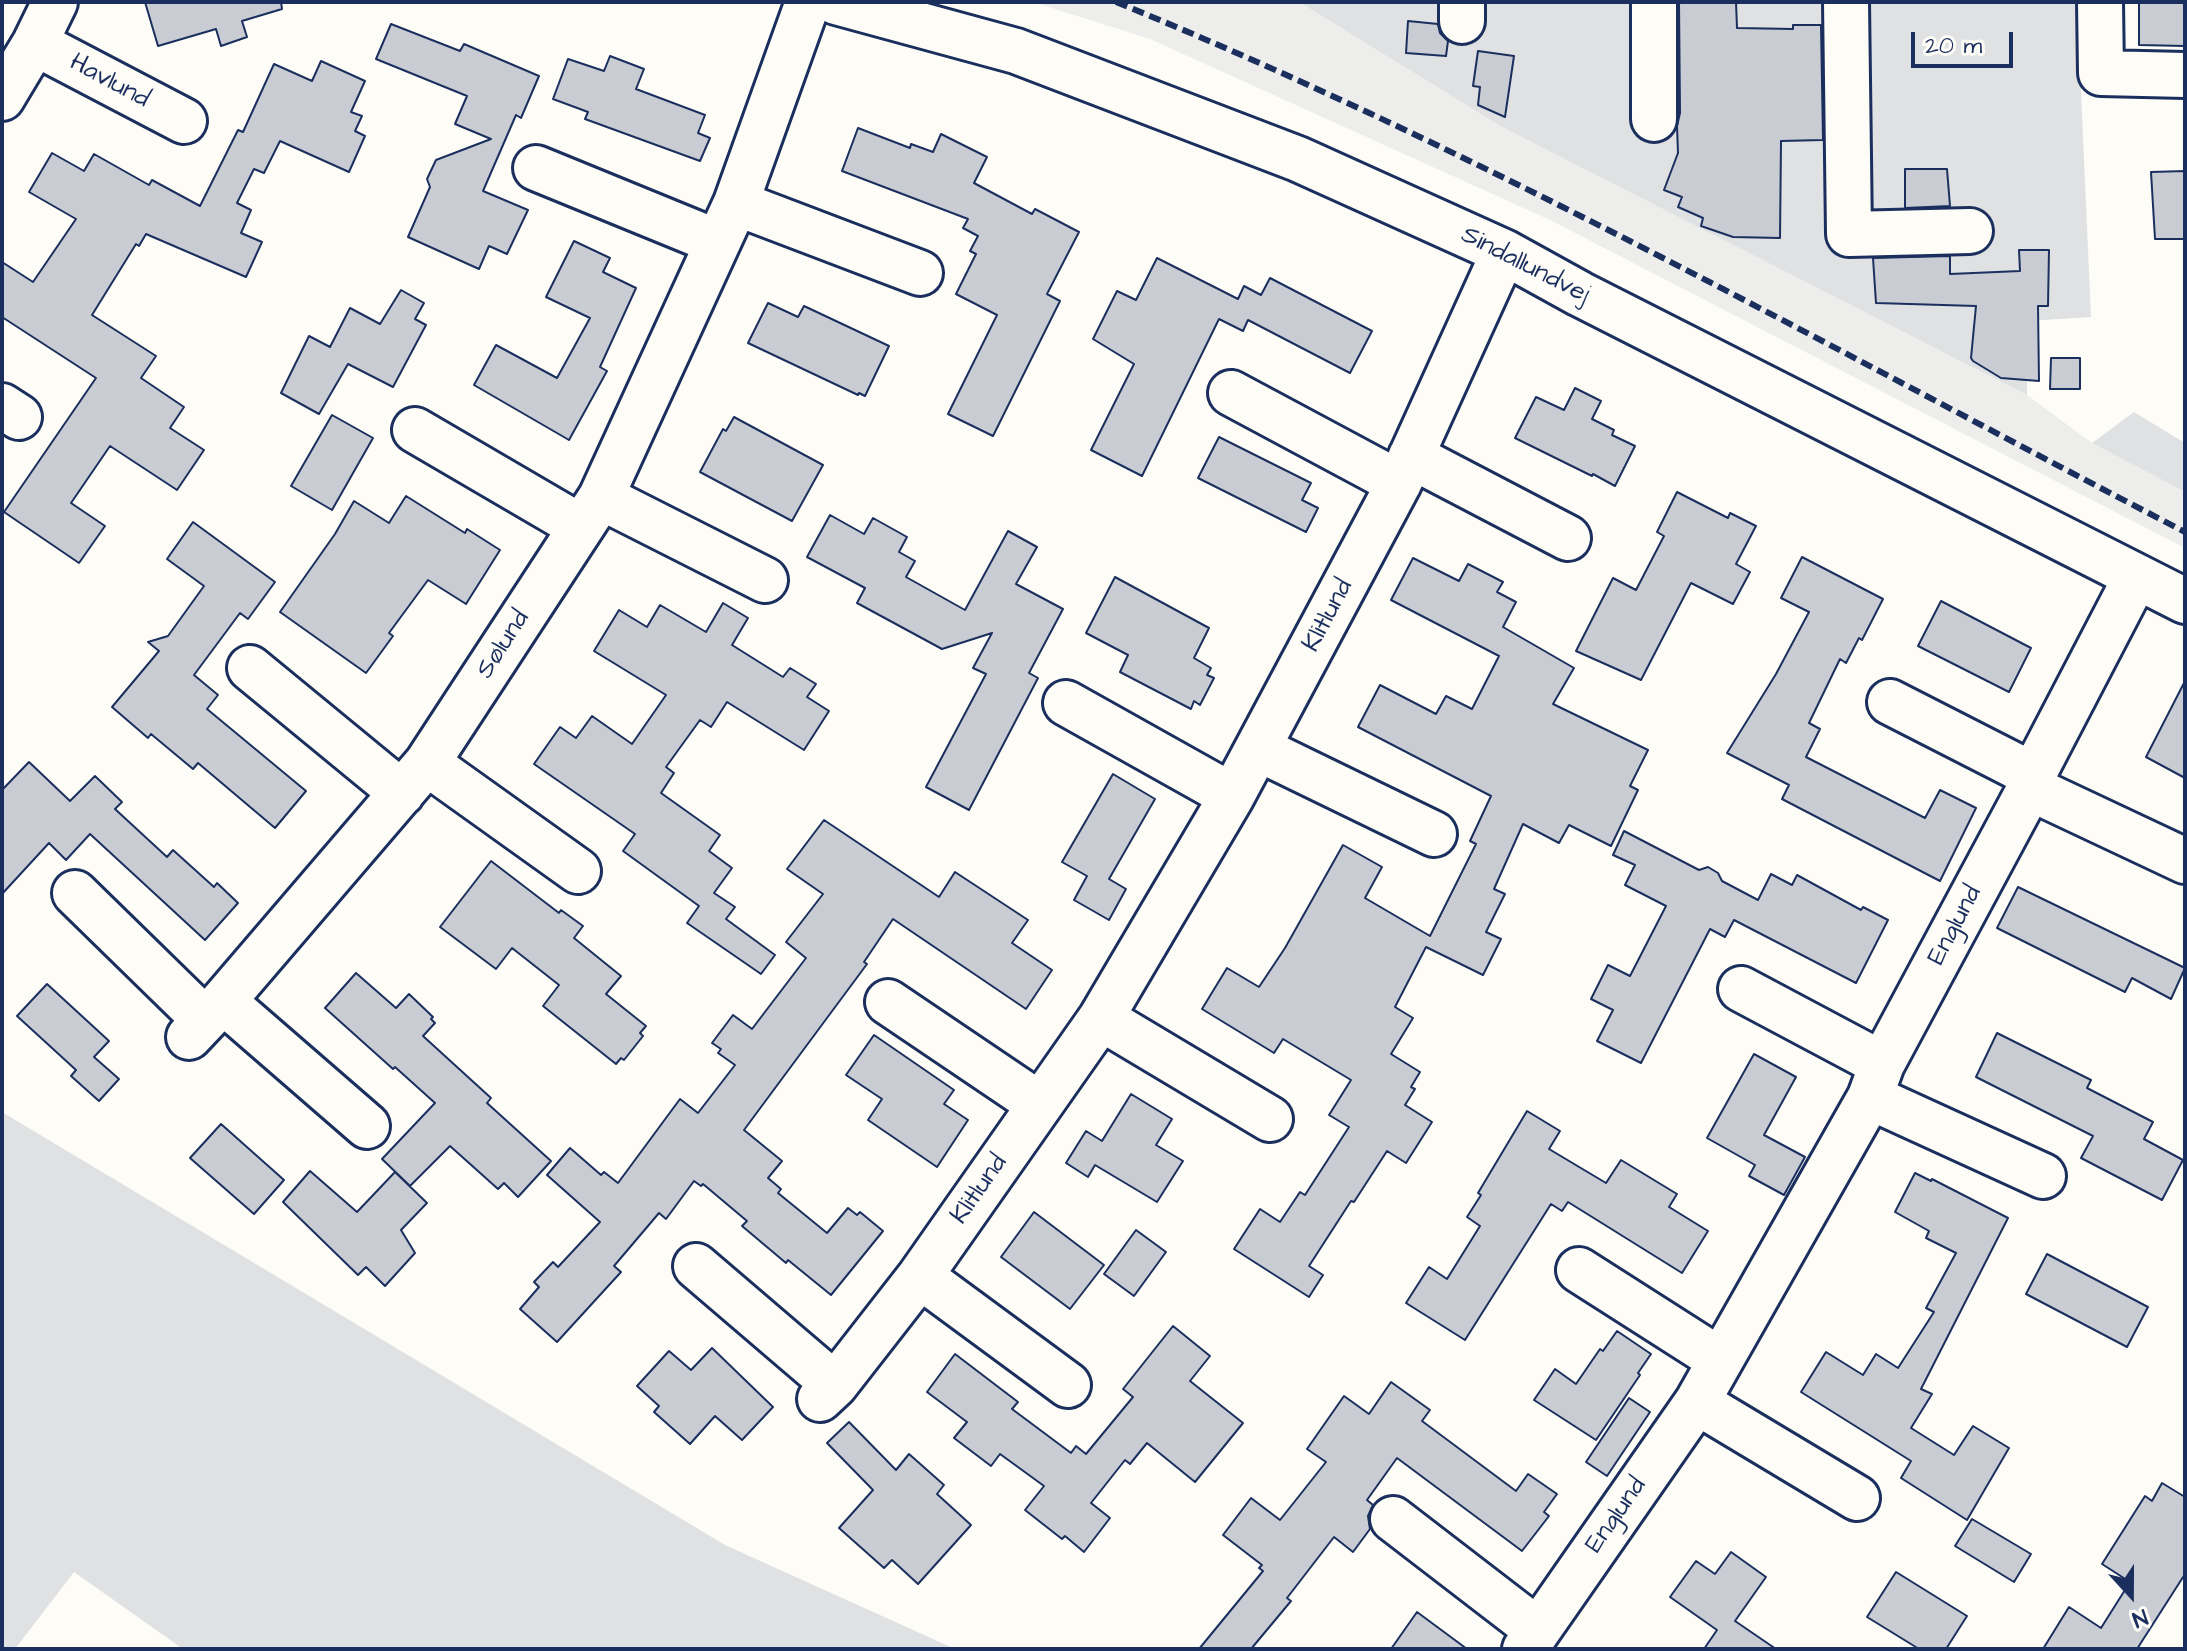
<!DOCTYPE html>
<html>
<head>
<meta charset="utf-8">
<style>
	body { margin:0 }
	#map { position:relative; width:2187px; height:1651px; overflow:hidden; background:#fdfcf7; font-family:"Architects Daughter",sans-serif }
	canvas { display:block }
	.frame { position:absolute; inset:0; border:4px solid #1b2f5e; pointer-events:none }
	.north { position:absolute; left:2091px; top:1555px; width:80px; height:80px; -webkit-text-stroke:6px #fdfcf7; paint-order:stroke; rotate:159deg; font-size:22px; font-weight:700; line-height:32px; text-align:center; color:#1b2f5e }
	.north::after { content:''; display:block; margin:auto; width:28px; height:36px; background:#1b2f5e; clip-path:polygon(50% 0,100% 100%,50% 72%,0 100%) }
	.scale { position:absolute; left:1911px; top:32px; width:102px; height:36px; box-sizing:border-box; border:4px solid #1b2f5e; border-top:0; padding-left:10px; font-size:24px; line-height:28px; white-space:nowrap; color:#1b2f5e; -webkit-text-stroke:6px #fdfcf7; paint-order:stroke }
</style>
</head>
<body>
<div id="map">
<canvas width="2187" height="1651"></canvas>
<div class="frame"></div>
<div class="north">N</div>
<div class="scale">20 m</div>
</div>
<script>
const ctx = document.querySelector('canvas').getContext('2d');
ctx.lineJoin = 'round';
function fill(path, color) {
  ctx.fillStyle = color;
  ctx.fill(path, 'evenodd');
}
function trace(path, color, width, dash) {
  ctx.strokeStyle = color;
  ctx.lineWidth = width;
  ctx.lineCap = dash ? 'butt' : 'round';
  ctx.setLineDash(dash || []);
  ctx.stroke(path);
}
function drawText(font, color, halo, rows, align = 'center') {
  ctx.font = font + ' "Architects Daughter",sans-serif';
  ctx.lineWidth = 8;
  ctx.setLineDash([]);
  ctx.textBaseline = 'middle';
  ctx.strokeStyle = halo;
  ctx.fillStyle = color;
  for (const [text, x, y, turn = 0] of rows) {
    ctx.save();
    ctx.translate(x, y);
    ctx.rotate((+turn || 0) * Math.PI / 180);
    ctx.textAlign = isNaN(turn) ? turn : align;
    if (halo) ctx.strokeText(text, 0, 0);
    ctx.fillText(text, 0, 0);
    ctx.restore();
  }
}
fill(new Path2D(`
	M 1033,2 L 1299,2 L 1502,127 L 2027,395 L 2092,443 L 2185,492 L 2185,548 L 1550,220 L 1150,39 Z`), '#edeeec');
fill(new Path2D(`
	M 1299,2 L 2077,2 L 2091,317 L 2027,321 L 2027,395 L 1502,127 Z
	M 2134,412 L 2185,443 L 2185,492 L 2092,443 Z
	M 2,1112 L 725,1545 L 955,1649 L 183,1649 L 74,1572 L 15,1649 L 2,1649 Z`), '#e0e1e3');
const building = new Path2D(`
	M 145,2 L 281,2 L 282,9 L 242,21 L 247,37 L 221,46 L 216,29 L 158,46 Z
	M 1679,2 L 1736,2 L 1737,28 L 1793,29 L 1793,25 L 1821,25 L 1823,140 L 1781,141 L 1780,238 L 1733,237 L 1701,226 L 1703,218 L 1678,207 L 1682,197 L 1664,190 L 1678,153 L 1677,126 L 1680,113 Z
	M 2139,2 L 2185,2 L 2185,46 L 2139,45 Z
	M 1408,21 L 1438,24 L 1440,33 L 1448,41 L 1446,56 L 1406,53 Z
	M 391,24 L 460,51 L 464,44 L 539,76 L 521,118 L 516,115 L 483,191 L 528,210 L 507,254 L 489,246 L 479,269 L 408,237 L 430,187 L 427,179 L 436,160 L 491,139 L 455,124 L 467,96 L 376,59 Z
	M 1478,51 L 1514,56 L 1505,117 L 1478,105 L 1480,87 L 1473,86 Z
	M 610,56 L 644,69 L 636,89 L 705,115 L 698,133 L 710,138 L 700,161 L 585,119 L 588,112 L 553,99 L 568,59 L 604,71 Z
	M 321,61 L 365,81 L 351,112 L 362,116 L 355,131 L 365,136 L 349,172 L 280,141 L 264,173 L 254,169 L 237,203 L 251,210 L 241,233 L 262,242 L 246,277 L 146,234 L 139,246 L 136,244 L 92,315 L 156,356 L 141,378 L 184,407 L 170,428 L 204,450 L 177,490 L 110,446 L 71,503 L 105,526 L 79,563 L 4,512 L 96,378 L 2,317 L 2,262 L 33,282 L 76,219 L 29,192 L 52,153 L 84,171 L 94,154 L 149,185 L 152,180 L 200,206 L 238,130 L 243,132 L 274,64 L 312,81 Z
	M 858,128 L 910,148 L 911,144 L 933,152 L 941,134 L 987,157 L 974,183 L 1032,214 L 1035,209 L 1079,232 L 1047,294 L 1060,301 L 993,436 L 948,414 L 997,315 L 956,294 L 976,254 L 970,251 L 978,236 L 963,228 L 968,219 L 842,171 Z
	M 1905,169 L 1947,169 L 1950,206 L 1905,208 Z
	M 2185,171 L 2185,239 L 2155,239 L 2151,172 Z
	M 574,241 L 610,258 L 603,272 L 636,288 L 600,367 L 607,371 L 569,440 L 474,385 L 496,345 L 557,378 L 590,318 L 546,297 Z
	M 2019,250 L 2049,250 L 2048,306 L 2038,306 L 2039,381 L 2001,378 L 1973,361 L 1971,358 L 1976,306 L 1876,303 L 1873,258 L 1950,256 L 1950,274 L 2020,271 Z
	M 1157,258 L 1238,299 L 1244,286 L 1261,295 L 1270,278 L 1372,331 L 1350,373 L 1248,320 L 1243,331 L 1219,319 L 1142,476 L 1091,450 L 1134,364 L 1093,339 L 1117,291 L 1136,300 Z
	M 401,290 L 424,303 L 415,319 L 426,325 L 393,387 L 348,364 L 319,414 L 281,393 L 309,336 L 330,347 L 350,308 L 380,324 Z
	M 768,303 L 798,317 L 804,306 L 889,346 L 865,396 L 859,393 L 858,395 L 748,343 Z
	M 2051,358 L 2080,358 L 2080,389 L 2050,389 Z
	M 1575,388 L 1601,401 L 1592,419 L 1614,430 L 1612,435 L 1635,446 L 1615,486 L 1593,474 L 1592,476 L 1515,438 L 1536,397 L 1564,410 Z
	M 332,415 L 373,438 L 332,510 L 291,486 Z
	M 734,417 L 823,465 L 792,521 L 700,472 L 723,429 L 726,431 Z
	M 1219,437 L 1311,483 L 1302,500 L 1318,508 L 1306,532 L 1198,478 Z
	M 1677,492 L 1728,518 L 1730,513 L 1756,526 L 1736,564 L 1750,572 L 1733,604 L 1691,583 L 1641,680 L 1576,651 L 1613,578 L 1636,590 L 1664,536 L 1657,532 Z
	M 406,496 L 465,533 L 467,529 L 500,550 L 466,604 L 428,580 L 389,633 L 393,636 L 366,673 L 280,612 L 335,534 L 354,501 L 389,523 Z
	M 830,515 L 864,534 L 873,518 L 907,537 L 899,552 L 915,561 L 906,577 L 965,610 L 1008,531 L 1037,547 L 1016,584 L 1063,609 L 1029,673 L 1038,678 L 969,810 L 926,787 L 986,674 L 973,668 L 992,633 L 942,649 L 857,603 L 865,588 L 807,557 Z
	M 193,522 L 275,582 L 248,619 L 240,613 L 194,675 L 218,695 L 207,709 L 306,791 L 275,828 L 198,763 L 193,769 L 151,734 L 148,738 L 112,707 L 159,651 L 148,642 L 168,636 L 204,586 L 167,559 Z
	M 1802,557 L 1883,599 L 1862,640 L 1859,638 L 1846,663 L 1840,659 L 1809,723 L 1820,729 L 1806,757 L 1925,818 L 1940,790 L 1976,808 L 1940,881 L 1782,799 L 1789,785 L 1727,753 L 1776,674 L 1809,612 L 1781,598 Z
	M 1413,558 L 1459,581 L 1468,564 L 1503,582 L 1497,592 L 1516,602 L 1503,627 L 1574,668 L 1553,704 L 1648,750 L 1630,786 L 1638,790 L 1611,846 L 1569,825 L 1559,843 L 1523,824 L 1494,889 L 1505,894 L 1486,932 L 1501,939 L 1483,975 L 1426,947 L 1395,1007 L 1413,1018 L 1391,1054 L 1420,1072 L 1411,1087 L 1415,1089 L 1405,1105 L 1432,1122 L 1406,1163 L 1387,1151 L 1354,1202 L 1351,1201 L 1309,1266 L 1323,1275 L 1309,1297 L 1234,1249 L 1260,1209 L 1280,1222 L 1300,1192 L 1305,1195 L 1349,1127 L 1329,1115 L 1351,1080 L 1283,1039 L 1274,1053 L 1202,1009 L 1227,968 L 1259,987 L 1285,948 L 1343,845 L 1382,867 L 1365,898 L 1430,936 L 1476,844 L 1470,841 L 1491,796 L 1358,727 L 1380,685 L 1436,714 L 1446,696 L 1472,709 L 1499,656 L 1391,600 Z
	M 1115,577 L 1209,628 L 1194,658 L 1211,668 L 1207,675 L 1214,678 L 1200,705 L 1194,701 L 1191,709 L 1120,672 L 1128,655 L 1086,633 Z
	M 1941,601 L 2031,648 L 2009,692 L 1918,646 Z
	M 723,603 L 748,618 L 732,645 L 783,677 L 790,668 L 816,684 L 807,697 L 829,711 L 804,750 L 727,702 L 711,727 L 700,720 L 666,767 L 674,773 L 661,793 L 720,835 L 709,851 L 732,868 L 714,893 L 735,907 L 726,919 L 775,955 L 761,974 L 687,923 L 699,906 L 623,851 L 635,834 L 534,764 L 560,727 L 576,738 L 592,716 L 632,744 L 666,695 L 594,651 L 619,610 L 647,627 L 660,605 L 706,632 Z
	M 2185,681 L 2185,778 L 2146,757 Z
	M 29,762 L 70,801 L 95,776 L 122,802 L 115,809 L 167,857 L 173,850 L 214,887 L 217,883 L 238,903 L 205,940 L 90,834 L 66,860 L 49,843 L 2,894 L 2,790 Z
	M 1113,774 L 1155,799 L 1109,879 L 1126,889 L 1109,920 L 1074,900 L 1087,876 L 1062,862 Z
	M 824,820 L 939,897 L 955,872 L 1028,920 L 1012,943 L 1052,970 L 1026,1009 L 893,919 L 864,962 L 867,964 L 744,1130 L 782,1161 L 768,1178 L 781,1189 L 778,1193 L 827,1233 L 848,1208 L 857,1215 L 860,1212 L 883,1231 L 831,1295 L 788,1260 L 786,1263 L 742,1226 L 747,1221 L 703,1184 L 701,1186 L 694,1181 L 666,1219 L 659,1213 L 614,1266 L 621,1272 L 557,1342 L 520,1309 L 539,1287 L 534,1282 L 553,1262 L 558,1267 L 600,1222 L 547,1175 L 570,1148 L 601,1175 L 604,1172 L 618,1183 L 680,1099 L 698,1113 L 735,1065 L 718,1053 L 721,1049 L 712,1043 L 733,1015 L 752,1029 L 806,958 L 786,942 L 823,894 L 787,869 Z
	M 1624,831 L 1699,870 L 1708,867 L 1718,873 L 1722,881 L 1758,900 L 1771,874 L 1792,885 L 1797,875 L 1861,910 L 1863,907 L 1888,920 L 1856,983 L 1734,920 L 1725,937 L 1710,929 L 1641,1063 L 1597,1041 L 1613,1010 L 1591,999 L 1608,965 L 1630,976 L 1666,906 L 1625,885 L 1635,865 L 1613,855 Z
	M 491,861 L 559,913 L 561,910 L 583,926 L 574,938 L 621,976 L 606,994 L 646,1026 L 640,1033 L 643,1036 L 624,1060 L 621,1058 L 616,1064 L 543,1006 L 559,985 L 512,948 L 496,969 L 440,927 Z
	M 2018,887 L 2185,968 L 2171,999 L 2132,978 L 2125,992 L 1997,928 Z
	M 356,973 L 396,1008 L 409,994 L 433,1017 L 431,1019 L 435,1023 L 423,1036 L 491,1098 L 487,1103 L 551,1161 L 518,1197 L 504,1183 L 498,1189 L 450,1146 L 410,1186 L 382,1159 L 435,1103 L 395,1067 L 393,1069 L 325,1008 Z
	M 47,984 L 109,1041 L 94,1057 L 119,1079 L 99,1101 L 71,1076 L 76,1070 L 17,1016 Z
	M 1997,1033 L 2091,1080 L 2087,1088 L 2153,1122 L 2144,1139 L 2183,1160 L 2162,1200 L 2081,1158 L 2093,1136 L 1976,1077 Z
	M 874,1035 L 954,1090 L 944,1104 L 968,1120 L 937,1167 L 868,1120 L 882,1099 L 846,1075 Z
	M 1754,1054 L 1796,1077 L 1764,1135 L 1805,1157 L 1784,1195 L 1749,1176 L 1755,1165 L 1707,1138 Z
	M 1131,1094 L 1172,1119 L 1156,1145 L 1183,1161 L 1157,1202 L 1095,1165 L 1088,1177 L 1066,1163 L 1086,1131 L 1102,1141 Z
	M 1527,1111 L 1560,1131 L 1549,1149 L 1606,1183 L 1621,1160 L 1677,1194 L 1669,1207 L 1708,1231 L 1682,1273 L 1568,1202 L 1562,1211 L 1551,1204 L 1465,1340 L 1406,1303 L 1429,1267 L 1447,1279 L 1480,1226 L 1467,1217 L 1481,1195 L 1478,1193 Z
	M 221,1124 L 284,1180 L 254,1214 L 190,1158 Z
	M 310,1171 L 357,1212 L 395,1172 L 427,1203 L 401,1230 L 415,1253 L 385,1286 L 366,1267 L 358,1275 L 283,1202 Z
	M 1915,1173 L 1931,1181 L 1932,1179 L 2008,1218 L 1921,1389 L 1932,1394 L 1911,1428 L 1954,1455 L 1973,1426 L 2009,1448 L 1967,1520 L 1901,1478 L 1911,1461 L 1801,1392 L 1826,1352 L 1863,1375 L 1876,1354 L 1898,1368 L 1934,1312 L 1926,1308 L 1956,1253 L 1926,1238 L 1929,1231 L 1895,1212 Z
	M 1034,1212 L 1104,1265 L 1070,1309 L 1001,1257 Z
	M 1136,1230 L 1166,1252 L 1134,1296 L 1104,1274 Z
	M 2047,1254 L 2148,1307 L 2127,1347 L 2026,1294 Z
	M 1173,1326 L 1210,1356 L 1190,1381 L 1243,1423 L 1195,1482 L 1147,1443 L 1130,1464 L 1125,1460 L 1091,1503 L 1110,1518 L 1084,1552 L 1065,1536 L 1062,1539 L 1025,1510 L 1044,1486 L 1000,1454 L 991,1466 L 954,1438 L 967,1422 L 927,1392 L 955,1354 L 1018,1402 L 1012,1409 L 1071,1453 L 1076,1446 L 1086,1454 L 1133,1397 L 1123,1389 Z
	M 1617,1331 L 1651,1354 L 1638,1373 L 1640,1375 L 1596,1440 L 1534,1400 L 1555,1369 L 1576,1384 L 1600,1349 L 1603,1351 Z
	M 712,1348 L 773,1407 L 742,1440 L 715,1416 L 690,1444 L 654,1412 L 659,1406 L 637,1386 L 669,1351 L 691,1370 Z
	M 1391,1382 L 1430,1410 L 1422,1421 L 1516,1491 L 1528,1474 L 1557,1494 L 1544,1512 L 1549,1516 L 1522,1551 L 1397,1458 L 1367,1500 L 1373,1505 L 1368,1516 L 1370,1529 L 1353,1552 L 1334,1537 L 1287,1598 L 1291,1601 L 1251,1649 L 1199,1649 L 1263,1571 L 1259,1568 L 1262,1565 L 1223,1535 L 1251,1498 L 1280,1520 L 1326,1462 L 1307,1449 L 1344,1396 L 1369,1414 Z
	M 1629,1398 L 1650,1412 L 1607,1476 L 1586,1462 Z
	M 849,1422 L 896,1470 L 909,1454 L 944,1485 L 937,1494 L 971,1525 L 918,1584 L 892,1560 L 884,1568 L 839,1528 L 873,1490 L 827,1443 Z
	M 2162,1483 L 2185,1497 L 2185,1574 L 2137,1649 L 2043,1649 L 2069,1607 L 2101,1628 L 2130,1582 L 2102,1564 L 2145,1496 L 2152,1501 Z
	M 1972,1519 L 2031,1554 L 2014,1582 L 1955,1546 Z
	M 1731,1552 L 1766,1577 L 1735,1621 L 1776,1649 L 1704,1649 L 1717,1630 L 1670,1597 L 1696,1561 L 1715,1574 Z
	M 1896,1572 L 1967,1616 L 1946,1649 L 1919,1649 L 1867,1617 Z
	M 1417,1612 L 1467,1649 L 1391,1649 Z`);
fill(building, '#c9ccd3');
trace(building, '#1b2f5e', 2);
const minor = new Path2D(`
	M 836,2 L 1016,51 L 1298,159 L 1504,252 L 1580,294 L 2185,601
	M 1462,2 L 1462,21
	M 1654,2 L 1654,119
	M 1846,2 L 1849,234 L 1970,231
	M 2100,2 L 2101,73 L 2185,75
	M 35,43 L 184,121
	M 2,98 L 35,43 L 55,2
	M 536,168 L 717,242
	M 736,203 L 920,273
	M 1231,393 L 1399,483
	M 2,406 L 19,417
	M 415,430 L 581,527
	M 1411,456 L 1568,538
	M 601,497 L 765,580
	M 250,668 L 402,793
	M 1890,702 L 2033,775
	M 1066,703 L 1232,796
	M 1259,749 L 1434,834
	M 427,763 L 578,871
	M 2030,788 L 2185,861
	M 75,893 L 205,1020
	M 1741,989 L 1882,1064
	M 223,1001 L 367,1126
	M 888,1002 L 1039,1104
	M 1101,1018 L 1270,1119
	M 189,1037 L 223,1001 L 427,763 L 601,497 L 736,203 L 808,2
	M 1870,1097 L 2043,1176
	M 696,1266 L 835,1385
	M 1579,1270 L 1720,1360
	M 920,1276 L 1068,1385
	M 820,1399 L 835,1385 L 920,1276 L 1101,1018 L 1232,796 L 1399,483 L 1504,252
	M 1697,1402 L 1857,1498
	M 1393,1519 L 1536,1629
	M 1525,1649 L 1697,1402 L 1870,1097 L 1882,1064 L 2030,788 L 2033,775 L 2136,577`);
trace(minor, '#1b2f5e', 50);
trace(minor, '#fdfcf7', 44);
trace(new Path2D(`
	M 1116,2 C 1485,152 1832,349 2185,532`), '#1b2f5e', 6, [12, 6]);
drawText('26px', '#1b2f5e', '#fdfcf7', [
	["Havlund",109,82,28],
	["Sindallundvej",1525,266,27],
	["Klitlund",1329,616,-62],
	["Sølund",504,645,-57],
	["Englund",1956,926,-62],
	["Klitlund",980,1190,-55],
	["Englund",1617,1516,-55]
]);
</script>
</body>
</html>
